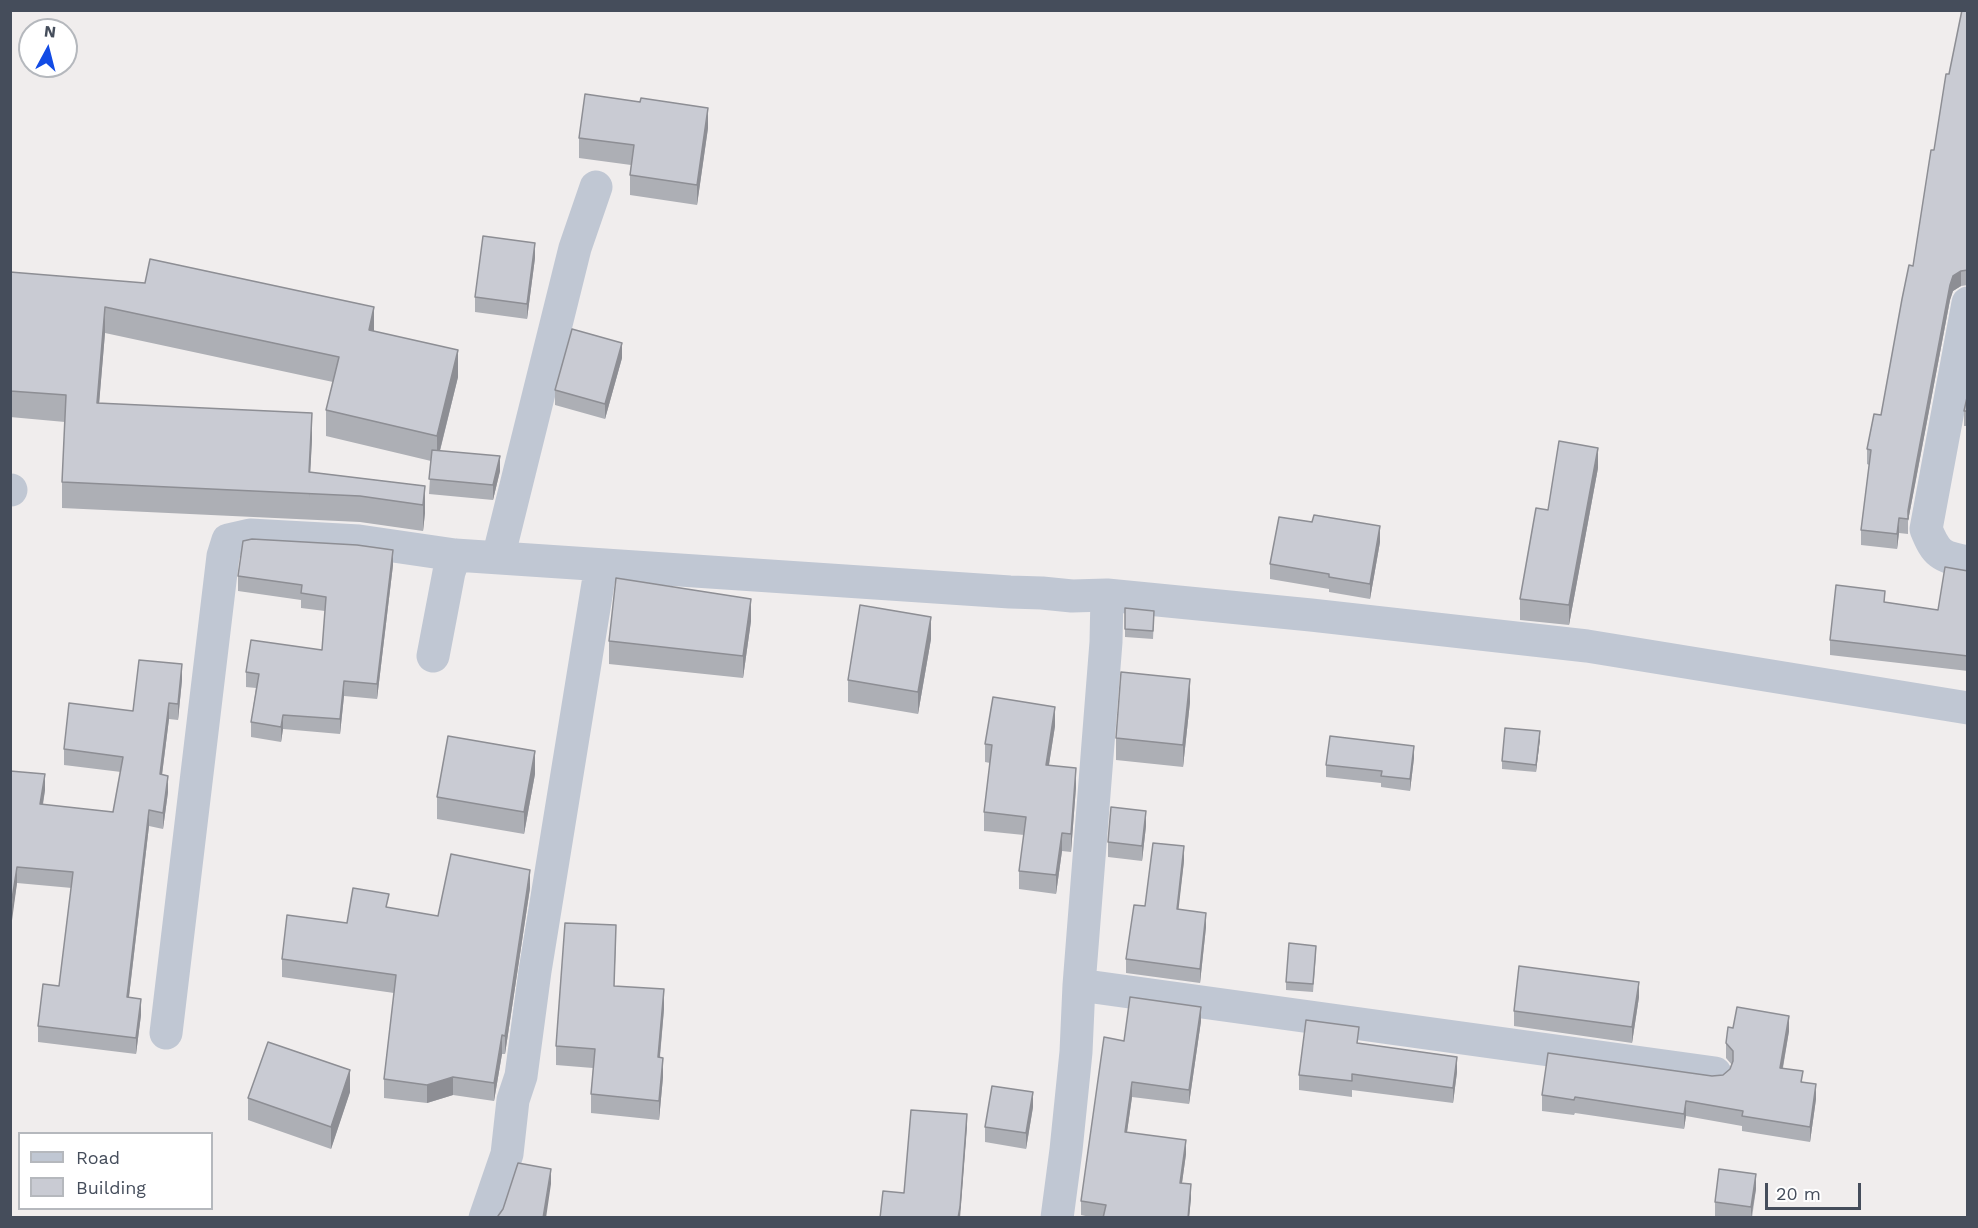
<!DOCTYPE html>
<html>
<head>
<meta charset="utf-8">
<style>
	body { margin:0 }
	#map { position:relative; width:1978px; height:1228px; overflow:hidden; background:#f0eded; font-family:"Work Sans",sans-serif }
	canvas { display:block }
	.frame { position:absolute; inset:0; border:12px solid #454d5b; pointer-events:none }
	.legend { position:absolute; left:18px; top:1132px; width:195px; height:78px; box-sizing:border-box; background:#fff; border:2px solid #b5b8bd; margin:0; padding:8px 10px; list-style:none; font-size:18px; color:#454d5b }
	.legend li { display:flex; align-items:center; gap:12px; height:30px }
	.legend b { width:30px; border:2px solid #b5b8bd }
	.north { position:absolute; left:18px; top:18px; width:60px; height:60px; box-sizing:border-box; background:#fff; border:2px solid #b5b8bd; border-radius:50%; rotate:7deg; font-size:16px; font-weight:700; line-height:24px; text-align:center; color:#454d5b }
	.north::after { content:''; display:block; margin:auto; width:21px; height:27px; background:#124be5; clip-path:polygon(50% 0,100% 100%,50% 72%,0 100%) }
	.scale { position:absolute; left:1765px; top:1183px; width:96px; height:27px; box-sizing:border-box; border:3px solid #454d5b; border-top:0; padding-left:8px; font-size:18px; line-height:21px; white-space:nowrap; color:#454d5b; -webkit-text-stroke:4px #fff; paint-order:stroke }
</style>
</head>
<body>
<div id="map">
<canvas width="1978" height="1228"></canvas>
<div class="frame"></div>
<ul class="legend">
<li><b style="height:8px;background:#c0c7d3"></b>Road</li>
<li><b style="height:16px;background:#c9cbd3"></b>Building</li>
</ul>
<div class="north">N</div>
<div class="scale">20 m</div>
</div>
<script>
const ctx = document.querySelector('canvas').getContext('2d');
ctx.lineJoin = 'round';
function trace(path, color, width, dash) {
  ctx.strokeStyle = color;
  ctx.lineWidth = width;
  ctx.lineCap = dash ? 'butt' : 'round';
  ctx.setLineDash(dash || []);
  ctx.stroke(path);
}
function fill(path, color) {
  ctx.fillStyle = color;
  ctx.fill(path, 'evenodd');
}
trace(new Path2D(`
	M 1968,303 L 1926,529 C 1936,554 1941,557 1968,562
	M 10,490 L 11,490
	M 498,558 L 575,248 L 596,187
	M 433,656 L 449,572 L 455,555
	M 1079,985 L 1715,1073
	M 166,1033 L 223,556 L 228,540 L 250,535 L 359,541 L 455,555 L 1010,592 L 1042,593 L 1072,596 L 1107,595 L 1311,615 L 1587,646 L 1968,708
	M 485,1218 L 507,1154 L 513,1100 L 521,1076 L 535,971 L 601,565
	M 1057,1218 L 1066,1150 L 1076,1052 L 1079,985 L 1106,642 L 1107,595`), '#c0c7d3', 33);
fill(new Path2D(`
	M 1968,10 L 1968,285 L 1961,286 L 1953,291 L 1950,300 L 1916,480 L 1908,521 L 1908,534 L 1899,533 L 1897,549 L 1861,545 L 1861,530 L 1869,465 L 1867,464 L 1867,449 L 1881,415 L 1913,266 L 1949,74 Z
	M 708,128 L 697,205 L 630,195 L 630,175 L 631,165 L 579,158 L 579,138 Z
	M 535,258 L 527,319 L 475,312 L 475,297 Z
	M 10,272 L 374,331 L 458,377 L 440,451 L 500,471 L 493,500 L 429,494 L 431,461 L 326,436 L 326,410 L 333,382 L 105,333 L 99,403 L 312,439 L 310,472 L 425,486 L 425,513 L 423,531 L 360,522 L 62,508 L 62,482 L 65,422 L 10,417 Z
	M 622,358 L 605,419 L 555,405 L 555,390 Z
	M 1968,393 L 1968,426 L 1964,426 L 1964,411 Z
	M 1598,468 L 1569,625 L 1520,620 L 1520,599 L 1548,510 Z
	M 1380,542 L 1370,599 L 1329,592 L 1329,589 L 1270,579 L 1270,564 Z
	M 393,565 L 377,699 L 344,696 L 340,734 L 283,729 L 281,742 L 251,737 L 251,722 L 256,688 L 246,687 L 246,672 L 322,650 L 325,611 L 301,608 L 301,600 L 238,591 L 238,576 Z
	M 1968,571 L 1968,671 L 1830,655 L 1830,640 L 1885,602 L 1938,610 Z
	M 1125,608 L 1154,618 L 1153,639 L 1125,637 Z
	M 751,621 L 743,678 L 609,664 L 609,641 Z
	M 931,639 L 918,714 L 848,702 L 848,680 Z
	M 182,680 L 178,720 L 169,719 L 162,775 L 168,792 L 163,829 L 149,826 L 129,997 L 141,1015 L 136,1054 L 38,1042 L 38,1026 L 59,986 L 72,888 L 17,883 L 10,928 L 10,771 L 45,790 L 43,805 L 113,812 L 121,772 L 64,765 L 64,749 L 133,711 Z
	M 1190,702 L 1183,767 L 1116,760 L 1116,738 Z
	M 1055,726 L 1049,765 L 1076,787 L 1071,852 L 1062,851 L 1056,894 L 1019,889 L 1019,871 L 1024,835 L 984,831 L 984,812 L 990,763 L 985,762 L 985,744 Z
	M 1540,739 L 1536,772 L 1502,769 L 1502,761 Z
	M 1414,758 L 1410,791 L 1381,787 L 1381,783 L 1326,777 L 1326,765 Z
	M 535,774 L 524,834 L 437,819 L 437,797 Z
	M 1146,826 L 1142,861 L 1108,857 L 1108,842 Z
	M 1184,861 L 1178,909 L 1206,927 L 1200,983 L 1126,973 L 1126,959 L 1145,906 Z
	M 530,888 L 505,1054 L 502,1054 L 494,1101 L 453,1095 L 427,1103 L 384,1098 L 384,1079 L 394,993 L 282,977 L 282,959 L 347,923 L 389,908 L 438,916 Z
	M 616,944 L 614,986 L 664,1009 L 660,1057 L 663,1077 L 659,1120 L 591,1113 L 591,1094 L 593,1068 L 556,1065 L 556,1046 Z
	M 1316,954 L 1313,992 L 1286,990 L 1286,982 Z
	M 1639,997 L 1632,1043 L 1514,1026 L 1514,1011 Z
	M 1201,1021 L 1189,1104 L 1132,1097 L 1127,1132 L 1186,1154 L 1182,1183 L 1191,1198 L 1189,1218 L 1095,1218 L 1081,1215 L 1081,1201 L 1124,1041 Z
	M 1733,1028 L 1789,1031 L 1783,1068 L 1803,1082 L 1816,1099 L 1810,1142 L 1742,1131 L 1742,1126 L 1686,1116 L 1684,1129 L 1575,1113 L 1574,1115 L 1542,1111 L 1542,1095 L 1723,1075 L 1730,1069 L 1732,1065 L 1726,1058 L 1726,1043 Z
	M 1359,1043 L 1457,1072 L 1453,1103 L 1352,1090 L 1352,1097 L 1299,1090 L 1299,1075 Z
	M 350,1092 L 331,1149 L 248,1120 L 248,1098 Z
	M 1033,1107 L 1026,1149 L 985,1142 L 985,1127 Z
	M 1756,1189 L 1752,1218 L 1715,1218 L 1715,1202 Z`), '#adafb5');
fill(new Path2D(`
	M 708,108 L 708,128 L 697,205 L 697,185 Z
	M 535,243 L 535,258 L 527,319 L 527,304 Z
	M 1961,271 L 1961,286 L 1953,291 L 1950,300 L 1908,521 L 1908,511 L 1916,465 L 1950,285 L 1953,276 Z
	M 105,307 L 105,333 L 97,429 L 97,403 Z
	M 374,307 L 374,333 L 369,330 Z
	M 622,343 L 622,358 L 605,419 L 605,404 Z
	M 458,350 L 458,377 L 437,462 L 437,436 Z
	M 312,413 L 312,439 L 309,498 L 309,472 Z
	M 1598,448 L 1598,468 L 1569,625 L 1569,605 Z
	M 500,456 L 500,471 L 493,500 L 493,485 Z
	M 425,486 L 425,513 L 423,531 L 423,505 Z
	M 1899,518 L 1899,533 L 1897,549 L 1897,534 Z
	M 1380,526 L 1380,542 L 1370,599 L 1370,584 Z
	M 393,550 L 393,565 L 377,699 L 377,684 Z
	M 751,599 L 751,621 L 743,678 L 743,656 Z
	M 931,617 L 931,639 L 918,714 L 918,692 Z
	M 182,664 L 182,680 L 178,720 L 178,704 Z
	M 1190,679 L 1190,702 L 1183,767 L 1183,745 Z
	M 344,681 L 344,696 L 340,734 L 340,719 Z
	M 169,703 L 169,719 L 160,790 L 160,774 Z
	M 1055,707 L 1055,726 L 1046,783 L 1046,765 Z
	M 283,715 L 283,729 L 281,742 L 281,727 Z
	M 1540,731 L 1540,739 L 1536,772 L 1536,765 Z
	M 1414,746 L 1414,758 L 1410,791 L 1410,779 Z
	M 535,751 L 535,774 L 524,834 L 524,812 Z
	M 1076,768 L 1076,787 L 1071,852 L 1071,834 Z
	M 45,774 L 45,790 L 40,820 L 40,804 Z
	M 168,776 L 168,792 L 163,829 L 163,813 Z
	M 149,810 L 149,826 L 127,1013 L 127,997 Z
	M 1146,811 L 1146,826 L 1142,861 L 1142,846 Z
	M 1062,833 L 1062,851 L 1056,894 L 1056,875 Z
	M 1184,846 L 1184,861 L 1177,923 L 1177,909 Z
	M 17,867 L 17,883 L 11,928 L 11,912 Z
	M 530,870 L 530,888 L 505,1054 L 505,1036 Z
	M 1206,913 L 1206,927 L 1200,983 L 1200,969 Z
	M 1639,982 L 1639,997 L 1632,1043 L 1632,1027 Z
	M 664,989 L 664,1009 L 658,1076 L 658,1057 Z
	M 141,999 L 141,1015 L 136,1054 L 136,1038 Z
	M 1201,1007 L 1201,1021 L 1189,1104 L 1189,1090 Z
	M 1789,1016 L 1789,1031 L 1780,1083 L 1780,1068 Z
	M 502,1035 L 502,1054 L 494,1101 L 494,1083 Z
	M 1457,1057 L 1457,1072 L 1453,1103 L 1453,1088 Z
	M 663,1058 L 663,1077 L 659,1120 L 659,1101 Z
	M 350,1070 L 350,1092 L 331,1149 L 331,1127 Z
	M 453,1077 L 453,1095 L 427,1103 L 427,1085 Z
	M 1132,1082 L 1132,1097 L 1125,1146 L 1125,1132 Z
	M 1816,1084 L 1816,1099 L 1810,1142 L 1810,1127 Z
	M 1033,1092 L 1033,1107 L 1026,1149 L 1026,1133 Z
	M 1686,1101 L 1686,1116 L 1684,1129 L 1684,1114 Z
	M 967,1114 L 967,1127 L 960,1218 L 958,1218 Z
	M 1186,1140 L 1186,1154 L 1180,1197 L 1180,1183 Z
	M 551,1169 L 551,1184 L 546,1218 L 543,1218 Z
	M 1756,1174 L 1756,1189 L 1751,1218 L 1751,1207 Z
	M 1191,1184 L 1191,1198 L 1189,1218 L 1188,1218 Z`), '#8d8e94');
const building = new Path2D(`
	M 1962,10 L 1968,10 L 1968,270 L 1961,271 L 1953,276 L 1950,285 L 1916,465 L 1908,511 L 1908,519 L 1899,518 L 1897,534 L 1861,530 L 1871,450 L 1867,449 L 1874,414 L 1881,415 L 1902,299 L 1909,265 L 1913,266 L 1931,150 L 1934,150 L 1946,74 L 1949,74 Z
	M 585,94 L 640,102 L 641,98 L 708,108 L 697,185 L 630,175 L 634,145 L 579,138 Z
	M 483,236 L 535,243 L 527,304 L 475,297 Z
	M 150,259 L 374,307 L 369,330 L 458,350 L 437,436 L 326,410 L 339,357 L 105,307 L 97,403 L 312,413 L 309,472 L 425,486 L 423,505 L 360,496 L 62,482 L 66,395 L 10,391 L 10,272 L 145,283 Z
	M 572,329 L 622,343 L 605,404 L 555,390 Z
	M 1968,393 L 1968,411 L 1964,411 Z
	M 1559,441 L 1598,448 L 1569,605 L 1520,599 L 1536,508 L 1548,510 Z
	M 432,450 L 500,456 L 493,485 L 429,479 Z
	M 1314,515 L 1380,526 L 1370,584 L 1329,577 L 1329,574 L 1270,564 L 1279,517 L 1312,522 Z
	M 252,539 L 357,545 L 393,550 L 377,684 L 344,681 L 340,719 L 283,715 L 281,727 L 251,722 L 259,674 L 246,672 L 251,640 L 322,650 L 326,597 L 301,593 L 302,585 L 238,576 L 243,541 Z
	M 1945,567 L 1968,571 L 1968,656 L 1830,640 L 1836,585 L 1885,591 L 1884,602 L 1938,610 Z
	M 616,578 L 751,599 L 743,656 L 609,641 Z
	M 860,605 L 931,617 L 918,692 L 848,680 Z
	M 1125,608 L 1154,611 L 1153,631 L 1125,629 Z
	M 139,660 L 182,664 L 178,704 L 169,703 L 160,774 L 168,776 L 163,813 L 149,810 L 127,997 L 141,999 L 136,1038 L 38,1026 L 43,984 L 59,986 L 73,872 L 17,867 L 10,912 L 10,771 L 45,774 L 40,804 L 113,812 L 123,757 L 64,749 L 69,703 L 133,711 Z
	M 1121,672 L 1190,679 L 1183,745 L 1116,738 Z
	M 993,697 L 1055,707 L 1046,765 L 1076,768 L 1071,834 L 1062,833 L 1056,875 L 1019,871 L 1026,817 L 984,812 L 992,745 L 985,744 Z
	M 1505,728 L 1540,731 L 1536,765 L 1502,761 Z
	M 448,736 L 535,751 L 524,812 L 437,797 Z
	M 1330,736 L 1414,746 L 1410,779 L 1381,776 L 1382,771 L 1326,765 Z
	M 1111,807 L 1146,811 L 1142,846 L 1108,842 Z
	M 1153,843 L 1184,846 L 1177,909 L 1206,913 L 1200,969 L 1126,959 L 1134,905 L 1145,906 Z
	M 451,854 L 530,870 L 505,1036 L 502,1035 L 494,1083 L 453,1077 L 427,1085 L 384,1079 L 396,975 L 282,959 L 287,915 L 347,923 L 353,888 L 389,894 L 386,907 L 438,916 Z
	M 565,923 L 616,925 L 614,986 L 664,989 L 658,1057 L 663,1058 L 659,1101 L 591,1094 L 595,1049 L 556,1046 Z
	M 1289,943 L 1316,946 L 1313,984 L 1286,982 Z
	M 1519,966 L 1639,982 L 1632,1027 L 1514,1011 Z
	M 1130,997 L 1201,1007 L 1189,1090 L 1132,1082 L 1125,1132 L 1186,1140 L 1180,1183 L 1191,1184 L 1188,1218 L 1103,1218 L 1106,1205 L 1081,1201 L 1104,1037 L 1124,1041 Z
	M 1737,1007 L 1789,1016 L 1780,1068 L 1803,1071 L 1801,1082 L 1816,1084 L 1810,1127 L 1742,1116 L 1743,1111 L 1686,1101 L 1684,1114 L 1575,1097 L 1574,1100 L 1542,1095 L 1548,1053 L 1712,1076 L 1723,1075 L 1730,1069 L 1733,1061 L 1733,1051 L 1726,1043 L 1728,1027 L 1733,1028 Z
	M 1306,1020 L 1359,1027 L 1357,1043 L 1457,1057 L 1453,1088 L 1352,1074 L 1352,1081 L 1299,1075 Z
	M 268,1042 L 350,1070 L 331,1127 L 248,1098 Z
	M 992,1086 L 1033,1092 L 1026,1133 L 985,1127 Z
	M 911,1110 L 967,1114 L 960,1207 L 958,1218 L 880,1218 L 883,1191 L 904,1193 Z
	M 518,1163 L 551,1169 L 543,1218 L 496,1218 L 498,1216 L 503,1209 Z
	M 1719,1169 L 1756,1174 L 1751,1207 L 1715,1202 Z`);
fill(building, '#c9cbd3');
trace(building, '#8d8e94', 1.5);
</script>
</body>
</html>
